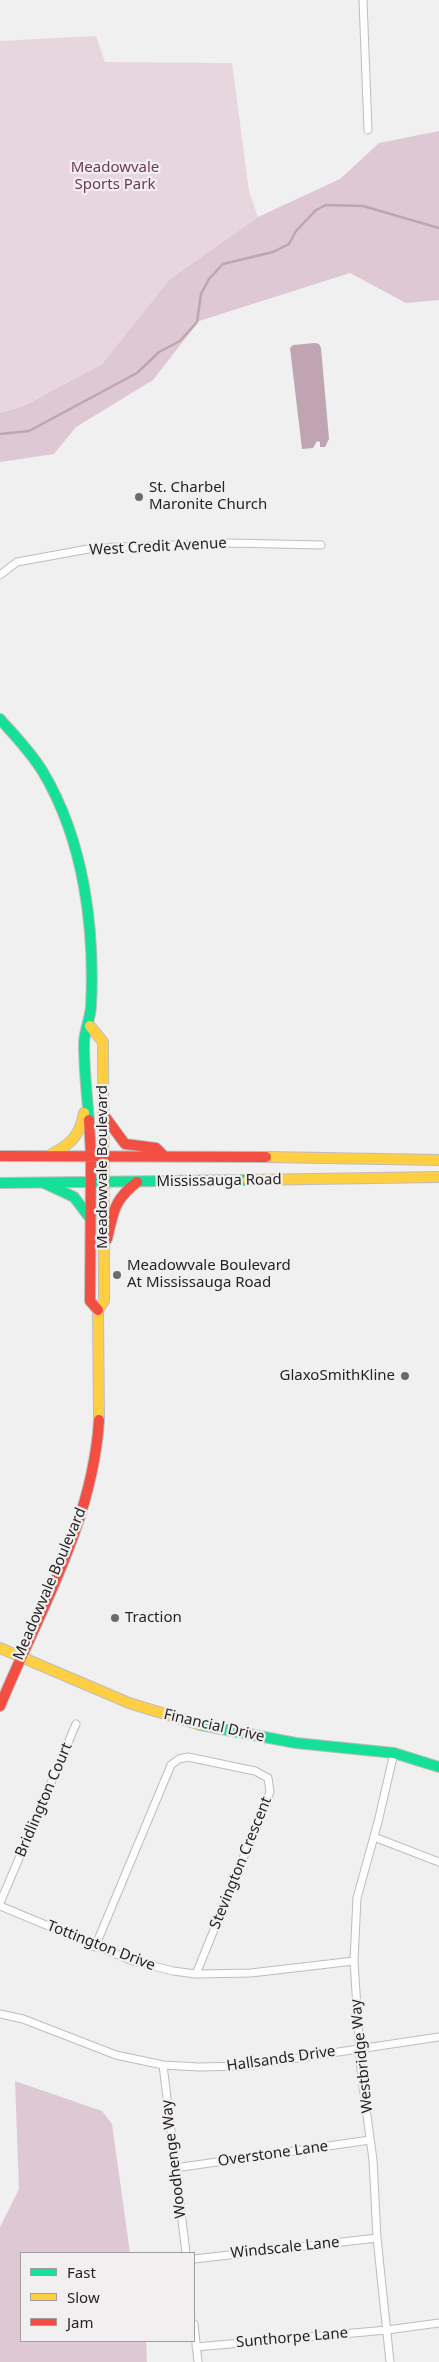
<!DOCTYPE html>
<html>
<head>
<meta charset="utf-8">
<style>
	body { margin:0 }
	#map { position:relative; width:439px; height:2362px; overflow:hidden; background:#f1f0f0; font-family:"Noto Sans",sans-serif }
	canvas { display:block }
	.legend { position:absolute; left:20px; top:2252px; width:175px; height:90px; box-sizing:border-box; background:#f2eff0; border:1px solid #a09e9f; margin:0; padding:6px 9px; list-style:none; font-size:15px; color:#252425 }
	.legend li { display:flex; align-items:center; gap:10px; height:25px }
	.legend b { width:25px; border:1px solid #a09e9f }
</style>
</head>
<body>
<div id="map">
<canvas width="439" height="2362"></canvas>
<ul class="legend">
<li><b style="height:6px;background:#16e098"></b>Fast</li>
<li><b style="height:6px;background:#ffcf43"></b>Slow</li>
<li><b style="height:6px;background:#f24e42"></b>Jam</li>
</ul>
</div>
<script>
const ctx = document.querySelector('canvas').getContext('2d');
ctx.lineJoin = 'round';
function fill(path, color) {
  ctx.fillStyle = color;
  ctx.fill(path, 'evenodd');
}
function trace(path, color, width, dash) {
  ctx.strokeStyle = color;
  ctx.lineWidth = width;
  ctx.lineCap = dash ? 'butt' : 'round';
  ctx.setLineDash(dash || []);
  ctx.stroke(path);
}
function drawText(font, color, halo, rows, align = 'center') {
  ctx.font = font + ' "Noto Sans",sans-serif';
  ctx.lineWidth = 4.5;
  ctx.setLineDash([]);
  ctx.textBaseline = 'middle';
  ctx.strokeStyle = halo;
  ctx.fillStyle = color;
  for (const [text, x, y, turn = 0] of rows) {
    ctx.save();
    ctx.translate(x, y);
    ctx.rotate((+turn || 0) * Math.PI / 180);
    ctx.textAlign = isNaN(turn) ? turn : align;
    if (halo) ctx.strokeText(text, 0, 0);
    ctx.fillText(text, 0, 0);
    ctx.restore();
  }
}
fill(new Path2D(`
	M 96,36 L 105,62 L 232,63 L 249,191 L 258,217 L 170,279 L 102,364 L 20,407 L 0,413 L 0,41 Z`), '#e7d6de');
fill(new Path2D(`
	M 439,131 L 439,300 L 406,303 L 350,273 L 199,321 L 153,380 L 76,427 L 54,454 L 0,462 L 0,413 L 21,407 L 102,364 L 170,279 L 258,217 L 340,179 L 379,143 Z
	M 15,2081 L 102,2111 L 112,2124 L 130,2253 L 21,2253 L 21,2341 L 146,2341 L 147,2362 L 0,2362 L 0,2227 L 19,2189 Z`), '#dec8d3');
fill(new Path2D(`
	M 315,343 L 319,344 L 321,348 L 329,439 L 325,447 L 320,447 L 320,442 L 317,441 L 313,448 L 302,449 L 290,348 L 293,345 Z`), '#c0a4b2');
trace(new Path2D(`
	M 0,434 L 29,431 L 137,373 L 159,352 L 180,341 L 197,322 L 201,294 L 209,279 L 223,264 L 273,252 L 289,244 L 296,231 L 316,210 L 326,205 L 363,206 L 439,228`), '#c0a4b2', 2.5);
const street = new Path2D(`
	M 363,0 L 368,130
	M 0,575 L 17,562 L 94,548 L 229,543 L 321,545
	M 374,1837 L 439,1862
	M 0,1903 L 76,1724
	M 0,1906 L 133,1961 L 173,1971 L 196,1974 L 251,1973 L 354,1961
	M 95,1947 L 171,1765 L 179,1759 L 188,1757 L 255,1771 L 268,1778 L 270,1792 L 196,1974
	M 0,2014 L 23,2019 L 116,2055 L 163,2065 L 199,2067 L 245,2066 L 439,2037
	M 163,2065 L 186,2253
	M 175,2168 L 370,2140
	M 194,2259 L 377,2238
	M 194,2324 L 198,2362
	M 196,2347 L 387,2330 L 439,2323
	M 390,2362 L 377,2238 L 373,2160 L 361,2071 L 354,1961 L 357,1898 L 378,1822 L 394,1753`);
const fast = new Path2D(`
	M 0,719 C 15,736 31,752 43,772 C 84,841 95,928 91,1007 C 90,1019 84,1032 84,1044 C 84,1069 87,1095 89,1120
	M 0,1183 L 248,1180
	M 44,1183 L 74,1197 L 90,1218
	M 201,1725 L 296,1743 L 394,1753 L 439,1767`);
const slow = new Path2D(`
	M 90,1026 L 103,1042 L 104,1301 L 98,1310 L 99,1420
	M 50,1155 C 70,1145 80,1136 84,1113
	M 266,1157 L 439,1160
	M 248,1180 L 439,1177
	M 0,1648 L 129,1703 L 201,1725`);
const jam = new Path2D(`
	M 103,1114 L 125,1144 L 156,1148 L 164,1156
	M 89,1120 L 91,1156 L 90,1301 L 98,1310
	M 0,1156 L 266,1157
	M 107,1239 C 114,1211 113,1201 137,1182
	M 0,1706 C 38,1614 93,1522 99,1420`);
trace(street, '#bebdbd', 9);
trace(fast, '#bebdbd', 12);
trace(slow, '#bebdbd', 12);
trace(jam, '#bebdbd', 12);
trace(street, '#fdfdfd', 7);
trace(fast, '#16e098', 10);
trace(slow, '#ffcf43', 10);
trace(jam, '#f24e42', 10);
for (const [x, y, r, color] of [
	[139,497,5,"#6c6b6c"],
	[117,1275,5,"#6c6b6c"],
	[405,1376,5,"#6c6b6c"],
	[115,1618,5,"#6c6b6c"]
]) {
  const dot = new Path2D();
  dot.arc(x, y, r, 0, 2 * Math.PI);
  ctx.fillStyle = color;
  ctx.fill(dot);
  trace(dot, '#f2eff0', 2);
}
drawText('15px', '#6e3956', '#f2eff0', [
	["Meadowvale",115,168],
	["Sports Park",115,185]
]);
drawText('15px', '#252425', '#f2eff0', [
	["St. Charbel",149,488],
	["Maronite Church",149,505],
	["Meadowvale Boulevard",127,1266],
	["At Mississauga Road",127,1283],
	["GlaxoSmithKline",395,1376,"right"],
	["Traction",125,1618]
], 'left');
drawText('15px', '#252425', '#f2eff0', [
	["West Credit Avenue",158,547,-3],
	["Meadowvale Boulevard",103,1167,-90],
	["Mississauga Road",219,1181,-1],
	["Meadowvale Boulevard",50,1584,-67],
	["Financial Drive",214,1726,13],
	["Bridlington Court",44,1800,-67],
	["Stevington Crescent",241,1863,-68],
	["Tottington Drive",101,1946,21],
	["Westbridge Way",362,2056,-96],
	["Hallsands Drive",281,2059,-8],
	["Overstone Lane",273,2154,-8],
	["Woodhenge Way",174,2159,-97],
	["Windscale Lane",285,2248,-6],
	["Sunthorpe Lane",292,2338,-5]
]);
</script>
</body>
</html>
